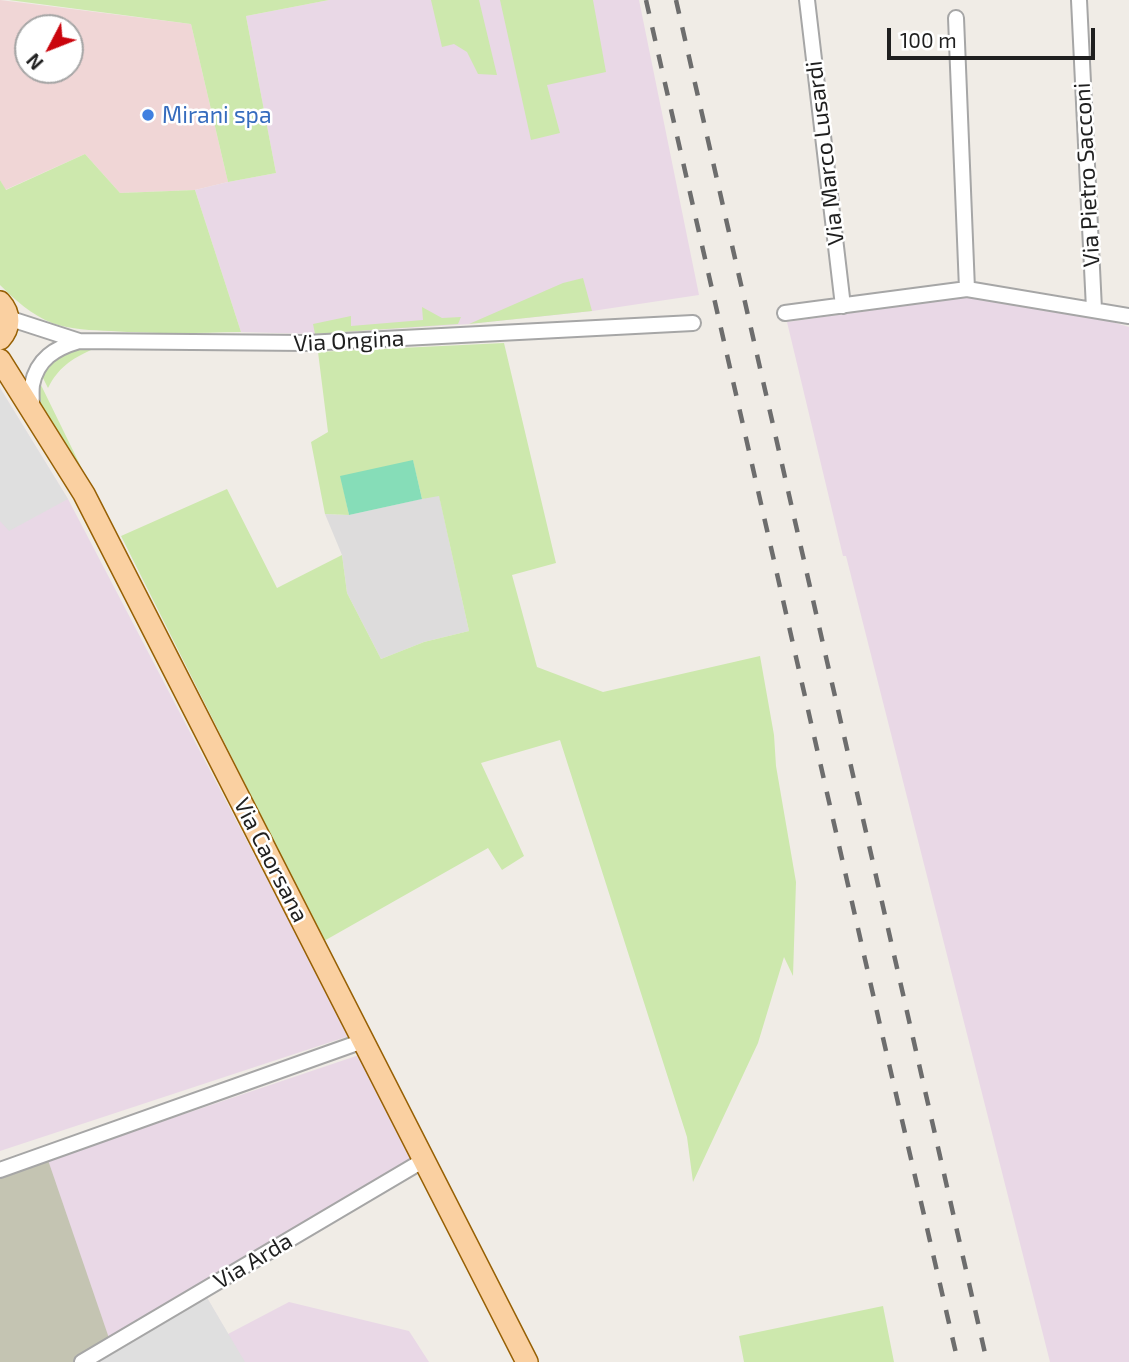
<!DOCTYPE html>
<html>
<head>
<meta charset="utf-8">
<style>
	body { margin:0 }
	#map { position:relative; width:1129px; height:1362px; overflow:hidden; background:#f0ece6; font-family:"Exo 2",sans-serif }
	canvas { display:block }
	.north { position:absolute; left:14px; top:14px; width:70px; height:70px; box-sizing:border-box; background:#fff; border:2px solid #a5a5a5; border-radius:50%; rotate:228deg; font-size:19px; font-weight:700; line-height:28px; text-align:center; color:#1f1f1f }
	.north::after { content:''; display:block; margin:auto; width:24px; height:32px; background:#ca050d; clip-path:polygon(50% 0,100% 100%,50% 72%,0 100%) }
	.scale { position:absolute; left:887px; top:28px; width:208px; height:32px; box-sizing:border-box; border:4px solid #1f1f1f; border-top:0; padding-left:9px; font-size:21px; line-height:24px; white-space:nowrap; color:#1f1f1f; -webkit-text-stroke:5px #fff; paint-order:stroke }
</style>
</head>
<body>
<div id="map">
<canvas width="1129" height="1362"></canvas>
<div class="north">N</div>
<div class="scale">100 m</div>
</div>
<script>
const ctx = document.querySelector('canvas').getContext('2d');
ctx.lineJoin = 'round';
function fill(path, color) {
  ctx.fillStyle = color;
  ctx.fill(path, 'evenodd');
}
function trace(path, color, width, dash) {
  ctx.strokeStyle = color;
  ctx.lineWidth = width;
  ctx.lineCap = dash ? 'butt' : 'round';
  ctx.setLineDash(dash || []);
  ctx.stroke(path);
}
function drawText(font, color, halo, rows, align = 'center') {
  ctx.font = font + ' "Exo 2",sans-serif';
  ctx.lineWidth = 5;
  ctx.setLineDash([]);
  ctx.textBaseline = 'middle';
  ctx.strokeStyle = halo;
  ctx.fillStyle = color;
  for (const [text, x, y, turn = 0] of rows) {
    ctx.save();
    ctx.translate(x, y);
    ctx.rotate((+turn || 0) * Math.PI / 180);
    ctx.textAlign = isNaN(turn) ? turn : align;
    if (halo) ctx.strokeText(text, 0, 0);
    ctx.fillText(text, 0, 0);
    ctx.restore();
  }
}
fill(new Path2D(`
	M 439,495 L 469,631 L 424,642 L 381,659 L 347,593 L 342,555 L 325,514 L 349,515 Z`), '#dddcdc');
fill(new Path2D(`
	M 0,0 L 191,24 L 228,182 L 195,190 L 120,193 L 85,154 L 5,190 L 0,180 ZM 28,28 L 70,28 L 70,70 L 28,70 Z`), '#f0d6d6');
fill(new Path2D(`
	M 329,0 L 639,0 L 699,295 L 592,311 L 469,324 L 315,334 L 241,332 L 195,190 L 228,182 L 276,173 L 246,16 Z
	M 965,297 L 1096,317 L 1129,327 L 1129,1362 L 1050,1362 L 846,556 L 843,556 L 787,322 Z
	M 0,388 L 68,499 L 349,1036 L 0,1151 Z
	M 359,1055 L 414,1156 L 206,1288 L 206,1296 L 228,1334 L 289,1302 L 409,1331 L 429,1362 L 80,1362 L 48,1160 Z`), '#e9d8e6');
fill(new Path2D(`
	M 48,1160 L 111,1344 L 80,1362 L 0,1362 L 0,1179 Z`), '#c4c4b2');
fill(new Path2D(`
	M 9,0 L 329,0 L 246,16 L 276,173 L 228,182 L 191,24 Z
	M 431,0 L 479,0 L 497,75 L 478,74 L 467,52 L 454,44 L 442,47 Z
	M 500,0 L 593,0 L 606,72 L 547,85 L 560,133 L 531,140 Z
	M 85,154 L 120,193 L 195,190 L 241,332 C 197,333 155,334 111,331 C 92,330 71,330 52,323 C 32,315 15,300 0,285 L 0,180 L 6,190 Z
	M 583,278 L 592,311 L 469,324 L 563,283 Z
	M 422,307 L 442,318 L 461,317 L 458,324 L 315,334 L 313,324 L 351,316 L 351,326 L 423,320 Z
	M 504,343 L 556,563 L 512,575 L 537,667 L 603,692 L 760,656 L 774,735 L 776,766 L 796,882 L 793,976 L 784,957 L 758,1043 L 693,1182 L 687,1137 L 560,740 L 481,763 L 524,856 L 502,870 L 488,848 L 324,941 L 121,536 L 227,489 L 277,588 L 342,555 L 347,593 L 381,659 L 424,642 L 469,631 L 439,496 L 422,499 L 413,461 L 341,477 L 349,515 L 325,514 L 311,442 L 328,432 L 318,352 Z
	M 76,348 L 91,348 L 91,350 C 71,359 58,368 48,388 L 42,376 C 50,360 61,355 76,348 Z
	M 40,383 L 87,479 L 43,409 L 38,395 Z
	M 883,1306 L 894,1362 L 744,1362 L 739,1336 Z`), '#cde8ad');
fill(new Path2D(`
	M 413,460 L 422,499 L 349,515 L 340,476 Z`), '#86ddb8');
fill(new Path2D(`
	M 0,388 L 68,499 L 9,531 L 0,521 Z
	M 206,1296 L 245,1362 L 94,1362 Z`), '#dfdfdf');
const minor = new Path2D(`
	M 807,0 L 843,306
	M 1079,0 L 1094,309
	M 956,18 L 967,289
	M 785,313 L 967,289 L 1129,316
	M 8,318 L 79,341 L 306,343 L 693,323
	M 32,408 C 32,401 31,392 32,385 C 37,359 55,348 79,341
	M 0,1170 L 363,1041
	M 82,1362 L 424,1160`);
const primary = new Path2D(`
	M 0,302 C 11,314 10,328 0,339
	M 0,360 L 84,494 L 527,1362`);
trace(minor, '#a6a6a6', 18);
trace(primary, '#976004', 24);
trace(minor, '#fff', 14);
trace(primary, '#fad0a1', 21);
trace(new Path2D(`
	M 646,0 L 880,1025 L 958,1362
	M 676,0 L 987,1362`), '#6d6d6d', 4.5, [14, 14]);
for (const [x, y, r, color] of [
	[148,115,7,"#3f7fe0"]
]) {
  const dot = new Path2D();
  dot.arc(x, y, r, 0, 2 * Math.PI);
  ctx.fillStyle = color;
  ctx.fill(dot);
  trace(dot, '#fff', 2.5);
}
drawText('23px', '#366cbe', '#fff', [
	["Mirani spa",162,115]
], 'left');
drawText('23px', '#1f1f1f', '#fff', [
	["Via Marco Lusardi",825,153,-97],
	["Via Pietro Sacconi",1087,175,-93],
	["Via Ongina",349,341,-3],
	["Via Caorsana",271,860,63],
	["Via Arda",253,1261,-31]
]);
</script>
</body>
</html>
